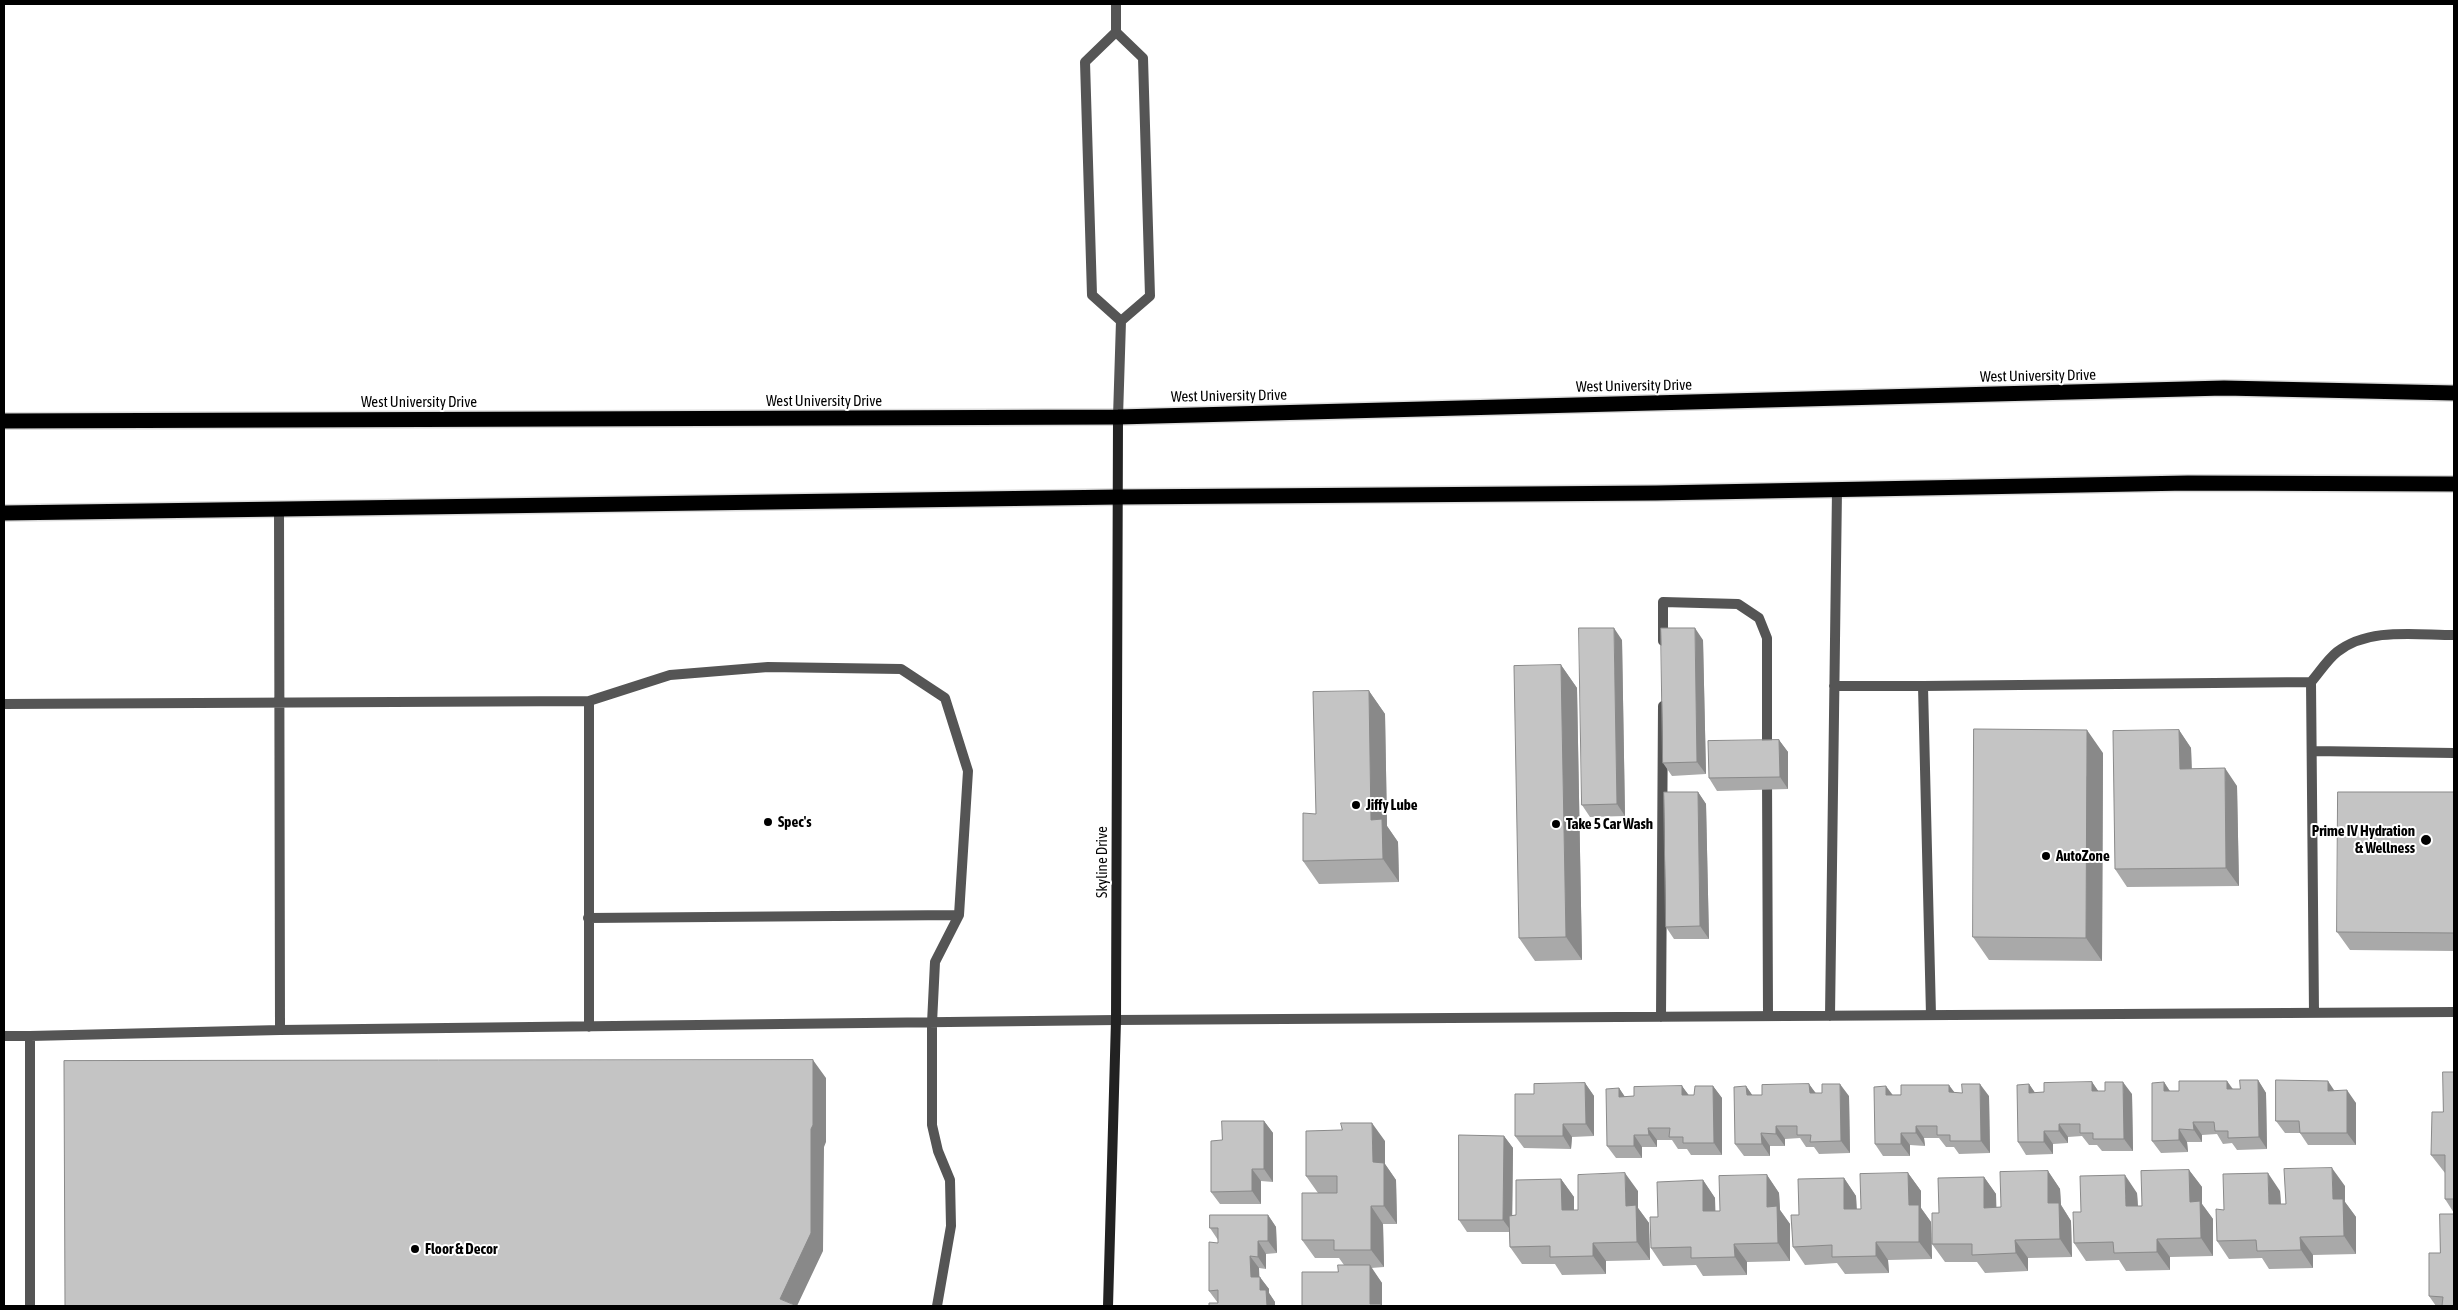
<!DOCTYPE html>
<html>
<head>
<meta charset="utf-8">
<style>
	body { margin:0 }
	#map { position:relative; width:2458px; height:1310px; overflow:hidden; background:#fff; font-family:"Asap Condensed",sans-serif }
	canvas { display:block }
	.frame { position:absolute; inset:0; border:5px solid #000; pointer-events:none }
</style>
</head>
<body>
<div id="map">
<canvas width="2458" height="1310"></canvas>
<div class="frame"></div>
</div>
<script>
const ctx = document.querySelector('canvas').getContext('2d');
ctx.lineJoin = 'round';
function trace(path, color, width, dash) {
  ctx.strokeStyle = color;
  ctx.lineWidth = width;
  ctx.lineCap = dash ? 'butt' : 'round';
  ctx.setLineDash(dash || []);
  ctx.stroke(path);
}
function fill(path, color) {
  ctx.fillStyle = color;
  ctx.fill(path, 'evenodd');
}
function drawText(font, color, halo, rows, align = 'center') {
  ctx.font = font + ' "Asap Condensed",sans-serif';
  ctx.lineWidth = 4;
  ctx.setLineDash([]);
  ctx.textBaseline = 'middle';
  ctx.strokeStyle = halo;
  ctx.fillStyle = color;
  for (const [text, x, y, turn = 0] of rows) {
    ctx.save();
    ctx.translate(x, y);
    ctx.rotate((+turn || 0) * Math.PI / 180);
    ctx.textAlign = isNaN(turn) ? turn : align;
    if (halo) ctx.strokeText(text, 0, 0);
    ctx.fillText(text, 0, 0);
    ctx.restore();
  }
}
const highway = new Path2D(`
	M 4,421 L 1118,417 L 2224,388 L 2454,393
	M 4,513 L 1119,497 L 1656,493 L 2188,483 L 2454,484`);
trace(highway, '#dbdbdb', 18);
trace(new Path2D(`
	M 1116,4 L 1116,32 L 1143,58 L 1150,296 L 1121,321 L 1118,417
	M 1116,32 L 1085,62 L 1092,295 L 1121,321
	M 279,509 L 280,1030 L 1116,1020 L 2454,1012
	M 1663,641 L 1663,602 L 1738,604 L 1759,618 L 1767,638 L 1767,753
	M 2311,682 C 2319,673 2327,660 2337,652 C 2369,627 2416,635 2454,635
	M 1834,686 L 1923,686 L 1931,1015
	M 1923,686 L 2311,682 L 2314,1013
	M 589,701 L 670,675 L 768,667 L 901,669 L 945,698 L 968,771 L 959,915 L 935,962 L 932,1023 L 932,1125 L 938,1151 L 950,1180 L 951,1226 L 937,1306
	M 4,704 L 589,701 L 589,1027
	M 2312,751 L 2454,753
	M 1767,777 L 1768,1016
	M 588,918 L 959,915
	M 1830,1016 L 1837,490
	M 1661,1017 L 1663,706
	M 4,1036 L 30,1036
	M 30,1306 L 30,1036 L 280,1030`), '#555', 10);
trace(new Path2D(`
	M 1108,1306 L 1116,1020 L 1118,417`), '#222', 10);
trace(highway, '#000', 15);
fill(new Path2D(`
	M 1622,640 L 1625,816 L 1590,817 L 1582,805 Z
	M 1703,640 L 1706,774 L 1672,776 L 1663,763 Z
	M 1561,665 L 1577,688 L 1582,960 L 1535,961 L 1519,938 Z
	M 1369,691 L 1385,714 L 1387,826 L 1398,842 L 1399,882 L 1319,884 L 1303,861 L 1316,814 Z
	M 2179,730 L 2191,748 L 2192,769 L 2237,786 L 2239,886 L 2127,887 L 2115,869 Z
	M 1779,740 L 1788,752 L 1788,789 L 1717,791 L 1709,778 Z
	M 2103,753 L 2102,961 L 1989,960 L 1973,937 Z
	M 1698,792 L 1706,804 L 1709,939 L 1674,939 L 1666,927 Z
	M 2454,792 L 2454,951 L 2350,950 L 2337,932 Z
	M 2454,1072 L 2454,1213 L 2445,1199 L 2445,1173 L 2431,1155 Z
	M 2258,1080 L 2266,1093 L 2267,1149 L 2237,1150 L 2232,1143 L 2223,1144 L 2217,1134 L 2202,1135 L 2202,1142 L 2187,1142 L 2188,1152 L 2161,1153 L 2152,1141 L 2164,1082 L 2170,1091 L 2179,1091 L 2227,1081 L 2233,1089 L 2240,1089 Z
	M 2092,1082 L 2098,1091 L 2132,1094 L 2133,1151 L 2102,1151 L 2097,1145 L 2089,1145 L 2082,1136 L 2068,1137 L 2068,1143 L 2053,1144 L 2053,1154 L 2026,1155 L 2018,1142 L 2029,1084 L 2035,1093 L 2044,1092 Z
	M 1585,1083 L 1594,1096 L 1594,1136 L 1572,1137 L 1571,1149 L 1524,1148 L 1515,1136 L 1534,1094 Z
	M 1809,1084 L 1815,1093 L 1849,1096 L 1850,1153 L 1819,1154 L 1814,1147 L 1806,1147 L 1800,1138 L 1785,1139 L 1785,1146 L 1770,1146 L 1770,1156 L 1744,1156 L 1735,1144 L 1746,1086 L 1752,1095 L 1762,1095 Z
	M 1682,1086 L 1688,1095 L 1694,1095 L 1713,1086 L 1722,1098 L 1722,1155 L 1691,1155 L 1687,1149 L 1678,1149 L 1672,1140 L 1657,1140 L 1657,1147 L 1642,1147 L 1642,1158 L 1616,1158 L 1607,1146 L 1619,1088 L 1625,1097 L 1634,1096 Z
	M 2335,1091 L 2356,1103 L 2356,1145 L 2308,1145 L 2300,1133 L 2285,1133 L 2276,1121 Z
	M 1955,1093 L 1989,1096 L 1990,1153 L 1959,1154 L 1954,1147 L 1946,1147 L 1939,1138 L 1924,1138 L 1925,1146 L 1910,1145 L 1910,1156 L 1883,1156 L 1875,1144 L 1892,1095 Z
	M 1264,1121 L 1273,1133 L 1273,1182 L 1261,1181 L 1261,1204 L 1220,1204 L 1211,1192 L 1222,1140 Z
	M 1504,1136 L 1513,1148 L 1512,1216 L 1516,1215 L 1561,1179 L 1574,1197 L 1574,1210 L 1578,1210 L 1638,1191 L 1638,1208 L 1649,1223 L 1650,1260 L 1606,1261 L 1606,1274 L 1562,1275 L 1555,1264 L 1522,1264 L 1510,1247 L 1509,1232 L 1467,1232 L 1459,1220 Z
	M 1385,1141 L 1385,1164 L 1396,1180 L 1397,1224 L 1383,1224 L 1384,1267 L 1371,1268 L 1382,1283 L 1382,1306 L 1302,1306 L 1338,1272 L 1344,1265 L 1339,1258 L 1315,1258 L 1302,1240 L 1318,1193 L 1306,1176 Z
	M 2189,1170 L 2202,1187 L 2202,1204 L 2213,1219 L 2213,1256 L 2170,1257 L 2170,1270 L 2126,1271 L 2119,1260 L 2086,1261 L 2074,1243 L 2081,1212 L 2137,1193 L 2138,1206 L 2142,1206 Z
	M 2048,1171 L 2060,1189 L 2061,1205 L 2071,1221 L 2072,1257 L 2028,1258 L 2028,1271 L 1985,1273 L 1977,1262 L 1945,1262 L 1932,1244 L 1939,1213 L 1984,1177 L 1996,1194 L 1996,1207 L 2001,1207 Z
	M 1908,1173 L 1921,1191 L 1921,1208 L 1931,1222 L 1932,1259 L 1888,1260 L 1889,1273 L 1845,1274 L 1837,1263 L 1805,1265 L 1793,1247 L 1799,1215 L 1844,1178 L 1856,1196 L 1857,1209 L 1861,1209 Z
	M 1767,1175 L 1779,1193 L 1780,1210 L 1790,1224 L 1790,1261 L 1747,1262 L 1747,1275 L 1703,1276 L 1696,1265 L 1663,1266 L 1651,1248 L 1658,1217 L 1703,1180 L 1715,1198 L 1715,1211 L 1720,1211 Z
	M 2345,1186 L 2345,1202 L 2356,1217 L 2356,1254 L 2313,1255 L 2313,1268 L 2269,1269 L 2262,1258 L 2229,1259 L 2217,1241 L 2224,1210 L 2280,1191 L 2281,1204 L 2286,1204 Z
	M 1268,1215 L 1276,1227 L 1277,1253 L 1266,1254 L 1266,1269 L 1259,1268 L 1259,1277 L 1269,1289 L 1269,1293 L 1275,1302 L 1218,1303 L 1209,1291 L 1218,1243 L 1218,1240 L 1210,1228 Z
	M 2440,1253 L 2454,1306 L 2436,1306 L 2429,1296 Z`), '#a9a9a9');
fill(new Path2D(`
	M 1614,628 L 1622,640 L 1625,816 L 1617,804 Z
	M 1695,628 L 1703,640 L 1706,774 L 1697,762 Z
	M 1561,665 L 1577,688 L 1582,960 L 1566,937 Z
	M 1369,691 L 1385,714 L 1387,826 L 1398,842 L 1399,882 L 1383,859 L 1371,820 Z
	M 2087,730 L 2103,753 L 2102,961 L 2086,938 Z
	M 2179,730 L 2191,748 L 2192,787 L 2180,769 Z
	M 1779,740 L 1788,752 L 1788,789 L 1780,777 Z
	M 2225,768 L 2237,786 L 2239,886 L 2226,868 Z
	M 1698,792 L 1706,804 L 1709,939 L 1700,926 Z
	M 813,1060 L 826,1078 L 826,1142 L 824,1147 L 823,1251 L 797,1306 L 780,1299 L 811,1129 Z
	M 2258,1080 L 2266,1093 L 2267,1149 L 2259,1137 Z
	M 2227,1081 L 2235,1093 L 2227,1089 Z
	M 2328,1081 L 2336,1093 L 2328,1091 Z
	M 2092,1082 L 2101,1095 L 2092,1091 Z
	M 2123,1082 L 2132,1094 L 2133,1151 L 2124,1139 Z
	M 2164,1082 L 2172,1095 L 2164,1091 Z
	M 1585,1083 L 1594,1096 L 1594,1136 L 1586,1124 Z
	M 1809,1084 L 1818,1096 L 1810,1093 Z
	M 1840,1084 L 1849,1096 L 1850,1153 L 1841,1141 Z
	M 1980,1084 L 1989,1096 L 1990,1153 L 1981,1141 Z
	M 2029,1084 L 2038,1097 L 2029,1093 Z
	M 1949,1085 L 1958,1097 L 1949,1092 Z
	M 1682,1086 L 1691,1098 L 1682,1095 Z
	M 1713,1086 L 1722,1098 L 1722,1155 L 1714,1143 Z
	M 1746,1086 L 1755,1099 L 1747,1095 Z
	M 1886,1086 L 1895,1098 L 1886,1095 Z
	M 1619,1088 L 1627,1100 L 1619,1097 Z
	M 2347,1090 L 2356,1103 L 2356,1145 L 2347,1133 Z
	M 1264,1121 L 1273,1133 L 1273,1182 L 1264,1169 Z
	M 2193,1122 L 2202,1135 L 2202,1142 L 2194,1130 Z
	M 1372,1123 L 1385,1141 L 1385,1164 L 1396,1180 L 1397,1224 L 1384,1206 L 1373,1162 Z
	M 1563,1124 L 1572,1137 L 1571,1149 L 1563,1136 Z
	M 2059,1124 L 2068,1137 L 2068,1143 L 2059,1131 Z
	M 1776,1126 L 1785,1139 L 1785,1146 L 1776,1134 Z
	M 1916,1126 L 1924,1138 L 1925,1146 L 1916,1133 Z
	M 1648,1128 L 1657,1140 L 1657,1147 L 1649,1135 Z
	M 2179,1129 L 2187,1142 L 2188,1152 L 2179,1140 Z
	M 2044,1131 L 2053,1144 L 2053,1154 L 2044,1142 Z
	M 1761,1133 L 1770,1146 L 1770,1156 L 1762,1144 Z
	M 1901,1133 L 1910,1145 L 1910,1156 L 1901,1144 Z
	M 1634,1135 L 1642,1147 L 1642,1158 L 1634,1146 Z
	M 1504,1136 L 1513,1148 L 1512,1232 L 1503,1220 Z
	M 2332,1168 L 2345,1186 L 2345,1202 L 2356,1217 L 2356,1254 L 2344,1236 L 2333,1199 Z
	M 1252,1169 L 1261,1181 L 1261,1204 L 1252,1191 Z
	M 2189,1170 L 2202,1187 L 2202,1204 L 2213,1219 L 2213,1256 L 2201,1238 L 2190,1202 Z
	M 2048,1171 L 2060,1189 L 2061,1205 L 2071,1221 L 2072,1257 L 2060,1239 L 2048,1203 Z
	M 1625,1173 L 1638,1191 L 1638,1208 L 1649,1223 L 1650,1260 L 1637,1242 L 1626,1206 Z
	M 1908,1173 L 1921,1191 L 1921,1208 L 1931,1222 L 1932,1259 L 1919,1242 L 1909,1205 Z
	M 2268,1173 L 2280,1191 L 2282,1221 L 2269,1204 Z
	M 1767,1175 L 1779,1193 L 1780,1210 L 1790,1224 L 1790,1261 L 1778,1243 L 1767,1207 Z
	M 2125,1175 L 2137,1193 L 2139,1224 L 2126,1206 Z
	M 1984,1177 L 1996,1194 L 1997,1225 L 1984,1208 Z
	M 1844,1178 L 1856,1196 L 1857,1227 L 1844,1209 Z
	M 1561,1179 L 1574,1197 L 1574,1228 L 1562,1210 Z
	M 1703,1180 L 1715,1198 L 1716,1229 L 1703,1211 Z
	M 1371,1206 L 1383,1224 L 1384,1267 L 1371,1250 Z
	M 1268,1215 L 1276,1227 L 1277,1253 L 1268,1241 Z
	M 2300,1237 L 2313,1255 L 2313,1268 L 2301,1250 Z
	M 2157,1239 L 2170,1257 L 2170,1270 L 2157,1252 Z
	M 2015,1240 L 2028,1258 L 2028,1271 L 2016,1253 Z
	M 1258,1241 L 1266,1254 L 1266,1269 L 1258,1257 Z
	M 1876,1242 L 1888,1260 L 1889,1273 L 1876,1256 Z
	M 1593,1243 L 1606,1261 L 1606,1274 L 1593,1256 Z
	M 1734,1244 L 1747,1262 L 1747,1275 L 1735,1257 Z
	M 1250,1256 L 1259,1268 L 1260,1289 L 1251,1277 Z
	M 1370,1265 L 1382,1283 L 1382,1306 L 1371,1306 L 1370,1304 Z
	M 1260,1277 L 1269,1289 L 1269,1293 L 1275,1302 L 1275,1306 L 1267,1306 L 1260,1290 Z`), '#898989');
const building = new Path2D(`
	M 1579,628 L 1614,628 L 1617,804 L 1582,805 Z
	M 1661,628 L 1695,628 L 1697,762 L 1663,763 Z
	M 1561,665 L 1566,937 L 1519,938 L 1514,666 Z
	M 1369,691 L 1371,820 L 1382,819 L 1383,859 L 1303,861 L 1303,813 L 1316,814 L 1313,692 Z
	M 1974,729 L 2087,730 L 2086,938 L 1973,937 Z
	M 2179,730 L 2180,769 L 2225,768 L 2226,868 L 2115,869 L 2113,731 Z
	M 1779,740 L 1780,777 L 1709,778 L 1708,741 Z
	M 1664,792 L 1698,792 L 1700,926 L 1666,927 Z
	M 2338,792 L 2454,792 L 2454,933 L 2337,932 Z
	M 813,1060 L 813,1125 L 811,1129 L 811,1233 L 780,1299 L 797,1306 L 65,1306 L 64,1061 Z
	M 2443,1072 L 2454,1072 L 2454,1199 L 2445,1199 L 2445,1155 L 2431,1155 L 2432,1112 L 2443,1112 Z
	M 2240,1080 L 2258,1080 L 2259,1137 L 2228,1138 L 2228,1131 L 2215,1131 L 2214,1122 L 2193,1122 L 2194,1130 L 2179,1129 L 2179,1140 L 2152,1141 L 2152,1083 L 2164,1082 L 2164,1091 L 2179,1091 L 2179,1081 L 2227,1081 L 2227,1089 L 2240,1089 Z
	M 2276,1080 L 2328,1081 L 2328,1091 L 2347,1090 L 2347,1133 L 2300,1133 L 2299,1121 L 2276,1121 Z
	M 2092,1082 L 2092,1091 L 2105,1091 L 2105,1082 L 2123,1082 L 2124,1139 L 2093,1139 L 2093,1133 L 2080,1133 L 2080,1124 L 2059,1124 L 2059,1131 L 2044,1131 L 2044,1142 L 2018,1142 L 2017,1085 L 2029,1084 L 2029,1093 L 2044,1092 L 2044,1083 Z
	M 1585,1083 L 1586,1124 L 1563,1124 L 1563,1136 L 1515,1136 L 1515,1094 L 1534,1094 L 1534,1084 Z
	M 1809,1084 L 1810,1093 L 1822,1093 L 1822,1084 L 1840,1084 L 1841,1141 L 1810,1142 L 1811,1135 L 1797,1135 L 1797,1126 L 1776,1126 L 1776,1134 L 1761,1133 L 1762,1144 L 1735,1144 L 1734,1087 L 1746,1086 L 1747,1095 L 1762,1095 L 1762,1085 Z
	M 1962,1084 L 1980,1084 L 1981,1141 L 1950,1141 L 1950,1135 L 1937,1135 L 1937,1126 L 1916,1126 L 1916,1133 L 1901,1133 L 1901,1144 L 1875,1144 L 1874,1087 L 1886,1086 L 1886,1095 L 1901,1095 L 1901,1085 L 1949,1085 L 1949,1092 L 1962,1093 Z
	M 1682,1086 L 1682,1095 L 1694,1095 L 1695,1086 L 1713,1086 L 1714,1143 L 1683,1143 L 1683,1137 L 1669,1137 L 1670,1128 L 1648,1128 L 1649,1135 L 1634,1135 L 1634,1146 L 1607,1146 L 1606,1089 L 1619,1088 L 1619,1097 L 1634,1096 L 1634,1087 Z
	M 1222,1121 L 1264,1121 L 1264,1169 L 1252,1169 L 1252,1191 L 1211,1192 L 1211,1141 L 1222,1140 Z
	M 1341,1123 L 1372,1123 L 1373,1162 L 1384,1163 L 1384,1206 L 1371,1206 L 1371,1250 L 1334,1250 L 1334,1240 L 1302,1240 L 1302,1193 L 1337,1193 L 1337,1176 L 1306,1176 L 1306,1131 L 1342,1130 Z
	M 1459,1135 L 1504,1136 L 1503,1220 L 1459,1220 Z
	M 2332,1168 L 2333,1199 L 2343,1199 L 2344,1236 L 2300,1237 L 2301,1250 L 2257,1251 L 2256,1240 L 2217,1241 L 2216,1209 L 2224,1210 L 2223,1174 L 2268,1173 L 2269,1204 L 2286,1204 L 2284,1169 Z
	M 2189,1170 L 2190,1202 L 2200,1201 L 2201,1238 L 2157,1239 L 2157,1252 L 2114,1253 L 2113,1242 L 2074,1243 L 2073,1212 L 2081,1212 L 2080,1176 L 2125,1175 L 2126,1206 L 2142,1206 L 2141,1171 Z
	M 2048,1171 L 2048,1203 L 2059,1203 L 2060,1239 L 2015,1240 L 2016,1253 L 1972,1255 L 1972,1244 L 1932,1244 L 1932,1213 L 1939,1213 L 1938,1178 L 1984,1177 L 1984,1208 L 2001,1207 L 2000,1172 Z
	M 1625,1173 L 1626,1206 L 1636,1205 L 1637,1242 L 1593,1243 L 1593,1256 L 1550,1257 L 1550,1246 L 1510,1247 L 1509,1216 L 1516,1215 L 1516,1180 L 1561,1179 L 1562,1210 L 1578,1210 L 1578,1175 Z
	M 1908,1173 L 1909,1205 L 1919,1205 L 1919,1242 L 1876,1242 L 1876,1256 L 1832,1257 L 1832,1245 L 1793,1247 L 1791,1215 L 1799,1215 L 1798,1179 L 1844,1178 L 1844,1209 L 1861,1209 L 1860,1174 Z
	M 1767,1175 L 1767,1207 L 1777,1206 L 1778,1243 L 1734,1244 L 1735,1257 L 1691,1258 L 1691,1247 L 1651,1248 L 1650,1217 L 1658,1217 L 1657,1182 L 1703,1180 L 1703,1211 L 1720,1211 L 1719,1176 Z
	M 2440,1214 L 2454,1214 L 2454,1306 L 2442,1306 L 2443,1297 L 2429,1296 L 2429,1253 L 2440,1253 Z
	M 1210,1215 L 1268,1215 L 1268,1241 L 1258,1241 L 1258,1257 L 1250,1256 L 1251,1277 L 1260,1277 L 1260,1290 L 1266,1290 L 1267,1306 L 1209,1306 L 1209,1303 L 1218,1303 L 1218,1290 L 1209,1291 L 1209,1242 L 1218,1243 L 1218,1228 L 1210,1228 Z
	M 1338,1265 L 1370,1265 L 1370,1304 L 1381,1304 L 1381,1306 L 1302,1306 L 1302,1272 L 1338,1272 Z`);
fill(building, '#c4c4c4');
trace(building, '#898989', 1);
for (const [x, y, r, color] of [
	[1356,805,5,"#000"],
	[768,822,5,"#000"],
	[1556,824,5,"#000"],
	[2426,840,6,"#000"],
	[2046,856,5,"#000"],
	[415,1249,5,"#000"]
]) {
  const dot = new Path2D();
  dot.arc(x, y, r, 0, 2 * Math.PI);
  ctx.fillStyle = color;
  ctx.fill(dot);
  trace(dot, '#fff', 2);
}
drawText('15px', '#000', '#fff', [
	["West University Drive",2038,376,-1],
	["West University Drive",1634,386,-1],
	["West University Drive",1229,396,-1],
	["West University Drive",824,401],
	["West University Drive",419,402],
	["Skyline Drive",1102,862,-90]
]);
drawText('bold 15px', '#000', '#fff', [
	["Jiffy Lube",1366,805],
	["Spec's",778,822],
	["Take 5 Car Wash",1566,824],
	["Prime IV Hydration",2415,831,"right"],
	["& Wellness",2415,848,"right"],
	["AutoZone",2056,856],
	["Floor & Decor",425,1249]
], 'left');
</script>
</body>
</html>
